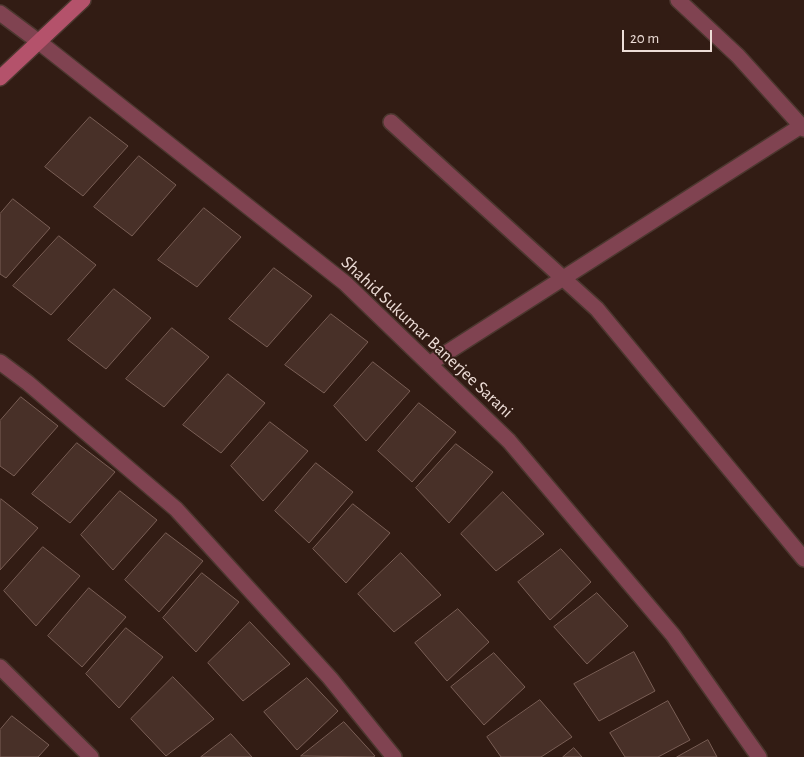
<!DOCTYPE html>
<html>
<head>
<meta charset="utf-8">
<style>
	body { margin:0 }
	#map { position:relative; width:804px; height:757px; overflow:hidden; background:#321c14; font-family:"Alegreya Sans",sans-serif }
	canvas { display:block }
	.scale { position:absolute; left:622px; top:30px; width:90px; height:22px; box-sizing:border-box; border:2px solid #edddd7; border-top:0; padding-left:6px; font-size:15px; line-height:18px; white-space:nowrap; color:#edddd7; -webkit-text-stroke:4px #321c14; paint-order:stroke }
</style>
</head>
<body>
<div id="map">
<canvas width="804" height="757"></canvas>
<div class="scale">20 m</div>
</div>
<script>
const ctx = document.querySelector('canvas').getContext('2d');
ctx.lineJoin = 'round';
function fill(path, color) {
  ctx.fillStyle = color;
  ctx.fill(path, 'evenodd');
}
function trace(path, color, width, dash) {
  ctx.strokeStyle = color;
  ctx.lineWidth = width;
  ctx.lineCap = dash ? 'butt' : 'round';
  ctx.setLineDash(dash || []);
  ctx.stroke(path);
}
function drawText(font, color, halo, rows, align = 'center') {
  ctx.font = font + ' "Alegreya Sans",sans-serif';
  ctx.lineWidth = 4;
  ctx.setLineDash([]);
  ctx.textBaseline = 'middle';
  ctx.strokeStyle = halo;
  ctx.fillStyle = color;
  for (const [text, x, y, turn = 0] of rows) {
    ctx.save();
    ctx.translate(x, y);
    ctx.rotate((+turn || 0) * Math.PI / 180);
    ctx.textAlign = isNaN(turn) ? turn : align;
    if (halo) ctx.strokeText(text, 0, 0);
    ctx.fillText(text, 0, 0);
    ctx.restore();
  }
}
const building = new Path2D(`
	M 90,117 L 128,146 L 83,196 L 45,167 Z
	M 139,156 L 176,185 L 132,236 L 94,207 Z
	M 13,199 L 50,228 L 6,278 L 0,274 L 0,214 Z
	M 204,208 L 241,237 L 197,287 L 158,260 Z
	M 59,236 L 96,265 L 51,315 L 13,286 Z
	M 274,268 L 312,296 L 267,347 L 229,319 Z
	M 114,289 L 151,318 L 106,369 L 68,340 Z
	M 331,314 L 368,342 L 324,393 L 285,365 Z
	M 172,328 L 209,357 L 164,407 L 126,379 Z
	M 373,362 L 410,391 L 366,441 L 334,406 Z
	M 228,374 L 265,403 L 221,453 L 183,425 Z
	M 21,397 L 58,426 L 14,476 L 0,466 L 0,421 Z
	M 419,403 L 456,432 L 412,482 L 378,451 Z
	M 270,422 L 308,451 L 263,501 L 231,466 Z
	M 77,443 L 115,472 L 70,523 L 32,494 Z
	M 456,444 L 493,472 L 449,523 L 416,488 Z
	M 316,463 L 353,492 L 309,543 L 275,511 Z
	M 120,491 L 157,520 L 113,570 L 81,535 Z
	M 503,492 L 544,534 L 496,571 L 461,534 Z
	M 1,499 L 38,528 L 0,570 L 0,500 Z
	M 353,504 L 390,533 L 346,583 L 313,549 Z
	M 166,533 L 203,561 L 159,612 L 125,580 Z
	M 43,547 L 80,576 L 36,626 L 4,591 Z
	M 561,549 L 591,582 L 550,620 L 518,582 Z
	M 401,553 L 441,595 L 394,632 L 358,594 Z
	M 202,573 L 239,602 L 196,652 L 163,618 Z
	M 89,588 L 126,617 L 82,667 L 48,636 Z
	M 597,593 L 628,626 L 587,664 L 554,627 Z
	M 458,609 L 489,642 L 447,681 L 415,643 Z
	M 250,622 L 290,664 L 243,701 L 208,663 Z
	M 126,628 L 163,657 L 119,708 L 86,674 Z
	M 634,652 L 655,691 L 599,721 L 574,684 Z
	M 494,653 L 525,687 L 484,725 L 451,687 Z
	M 173,677 L 214,719 L 166,756 L 131,719 Z
	M 307,678 L 338,711 L 297,750 L 264,712 Z
	M 540,700 L 572,737 L 541,757 L 501,757 L 487,737 Z
	M 668,701 L 690,740 L 658,757 L 625,757 L 610,733 Z
	M 12,716 L 49,745 L 38,757 L 0,757 L 0,730 Z
	M 344,722 L 375,756 L 373,757 L 301,756 Z
	M 231,734 L 252,757 L 201,757 Z
	M 708,740 L 717,757 L 677,757 Z
	M 574,748 L 582,757 L 563,757 Z`);
fill(building, '#483028');
trace(building, '#7a5f56', 1);
const street = new Path2D(`
	M 678,0 L 738,56 L 804,129
	M 0,13 L 39,42 L 345,283 L 509,441 L 673,635 L 759,757
	M 391,122 L 597,309 L 804,559
	M 0,362 L 28,383 L 176,509 L 330,678 L 394,757
	M 429,364 L 801,126
	M 0,667 L 91,757`);
const secondary = new Path2D(`
	M 0,78 L 83,0`);
trace(street, '#4c372f', 18);
trace(secondary, '#4c372f', 18);
trace(street, '#804351', 15);
trace(secondary, '#b4526b', 15);
drawText('18px', '#edddd7', '#321c14', [
	["Shahid Sukumar Banerjee Sarani",427,337,43]
]);
</script>
</body>
</html>
